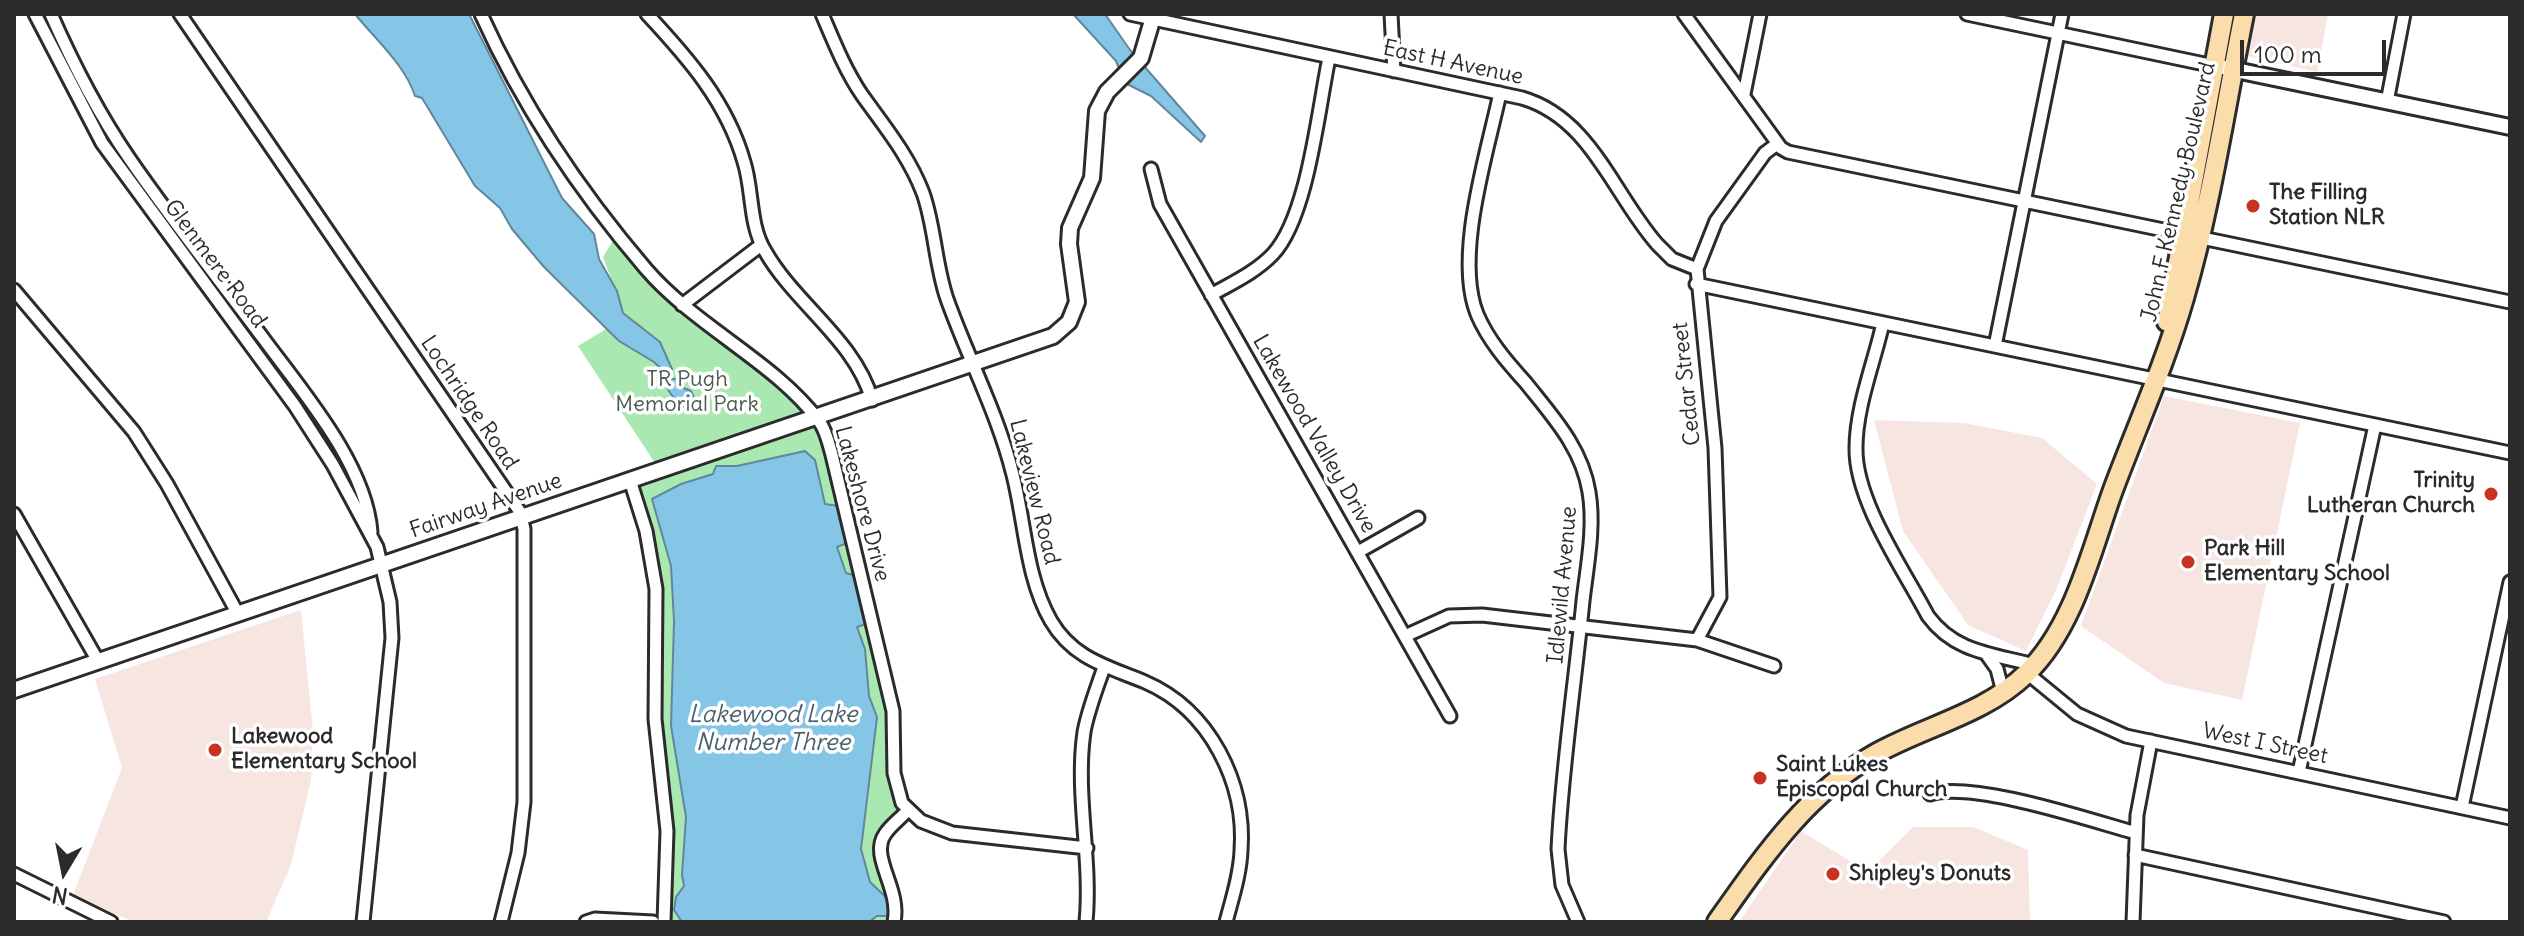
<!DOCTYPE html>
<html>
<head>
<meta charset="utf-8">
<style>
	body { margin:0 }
	#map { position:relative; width:2524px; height:936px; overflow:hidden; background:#fff; font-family:Delius,sans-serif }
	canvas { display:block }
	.frame { position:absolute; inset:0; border:16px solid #2b2b2b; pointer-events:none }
	.north { position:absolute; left:24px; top:832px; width:80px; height:80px; -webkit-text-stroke:6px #fff; paint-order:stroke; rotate:190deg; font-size:22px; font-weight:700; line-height:32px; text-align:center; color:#2b2b2b }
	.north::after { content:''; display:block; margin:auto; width:28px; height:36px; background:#2b2b2b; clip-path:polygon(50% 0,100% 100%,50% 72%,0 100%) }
	.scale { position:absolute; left:2240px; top:40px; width:146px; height:36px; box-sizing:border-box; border:4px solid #2b2b2b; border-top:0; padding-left:10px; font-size:24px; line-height:28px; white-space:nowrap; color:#2b2b2b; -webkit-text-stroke:6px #fff; paint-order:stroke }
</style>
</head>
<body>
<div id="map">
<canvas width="2524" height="936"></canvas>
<div class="frame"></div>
<div class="north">N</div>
<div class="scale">100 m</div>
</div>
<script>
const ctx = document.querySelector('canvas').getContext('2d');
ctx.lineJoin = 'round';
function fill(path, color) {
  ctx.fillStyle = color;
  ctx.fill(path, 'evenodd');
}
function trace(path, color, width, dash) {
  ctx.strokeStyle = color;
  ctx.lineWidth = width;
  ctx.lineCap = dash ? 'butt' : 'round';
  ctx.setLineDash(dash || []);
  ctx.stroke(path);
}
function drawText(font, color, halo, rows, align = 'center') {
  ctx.font = font + ' Delius,sans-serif';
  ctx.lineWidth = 7;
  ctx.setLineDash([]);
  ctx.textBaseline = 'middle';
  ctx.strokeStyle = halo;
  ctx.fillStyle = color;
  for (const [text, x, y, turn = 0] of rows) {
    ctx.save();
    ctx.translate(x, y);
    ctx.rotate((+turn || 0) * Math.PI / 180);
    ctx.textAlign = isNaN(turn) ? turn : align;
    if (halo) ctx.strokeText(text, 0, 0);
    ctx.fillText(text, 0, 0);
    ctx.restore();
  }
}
fill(new Path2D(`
	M 2253,14 L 2328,14 L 2317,72 L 2244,55 Z
	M 2164,396 L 2300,423 L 2242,700 L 2164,683 L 2081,626 Z
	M 1874,420 L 1964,423 L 2042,438 L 2097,484 L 2056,590 L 2026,651 L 1968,625 L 1903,531 Z
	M 301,610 L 313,732 L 311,780 L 291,865 L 266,922 L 133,922 L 73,895 L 122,768 L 95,679 Z
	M 1913,827 L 1973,827 L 2028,850 L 2030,922 L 1739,922 L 1801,831 L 1868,872 Z`), '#f6e5e1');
fill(new Path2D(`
	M 618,232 L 659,283 L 782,384 L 819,420 L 895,742 L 908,810 L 883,836 L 891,912 L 887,922 L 664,922 L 668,859 L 657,751 L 657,606 L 630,480 L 659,469 L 578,346 L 606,329 L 621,305 L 603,257 Z`), '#a9e8b0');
const water = new Path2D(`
	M 355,14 L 469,14 L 562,198 L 594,234 L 599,259 L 617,291 L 623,313 L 660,342 L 672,369 L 669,377 L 654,362 L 619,341 L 544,267 L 512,229 L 500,208 L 475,186 L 422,98 L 415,96 C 405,65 376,40 355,14 Z
	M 1073,14 L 1105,14 L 1130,50 L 1205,136 L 1201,142 L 1151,96 L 1125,83 L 1116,61 Z
	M 667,379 L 676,379 L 681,387 L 691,391 L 696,402 L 687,407 L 674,407 L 675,400 L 667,388 Z
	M 805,451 L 815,460 L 825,504 L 839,506 L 847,543 L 837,547 L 846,573 L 857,576 L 866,624 L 857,627 L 865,649 L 869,696 L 877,717 L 861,849 L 870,882 L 891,902 L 889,916 L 877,916 L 869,922 L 682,922 L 674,910 L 676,897 L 684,886 L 682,875 L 686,817 L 671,726 L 674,621 L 671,566 L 652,499 L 681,484 L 713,474 L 716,466 L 737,466 Z`);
fill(water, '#85c5e6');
trace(water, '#61879b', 2);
const minor = new Path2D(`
	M 35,14 L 102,143 L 295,406 L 333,465 L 377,547 L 390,602 L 392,638 L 363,922
	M 51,14 C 73,64 98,113 129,158 C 171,219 218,278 263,338 C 302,391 366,464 371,532
	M 180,14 L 520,512 L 524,529 L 524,802 L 518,853 L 501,922
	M 481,14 C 522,105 581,193 646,269 C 696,327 775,362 819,421 C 826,430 829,444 832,455 L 893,711 L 894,773 L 902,803 L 921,821 L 952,833 L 1087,848
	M 647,14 C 688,58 727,102 744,162 C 753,190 749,225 765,251 C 795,304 855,340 872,400
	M 822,14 C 834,42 845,70 862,95 C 885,127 909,156 923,193 C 935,227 935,264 947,299 C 968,358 998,414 1013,475 C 1025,522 1026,578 1051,621 C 1073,659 1109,667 1145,682 C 1210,710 1246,783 1241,851 C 1240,875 1232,899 1226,922
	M 1130,14 L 1522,98 C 1591,118 1613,194 1657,244 L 1672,259 L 1697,269
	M 1391,14 L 1394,71
	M 1684,14 L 1781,148 L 1788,152 L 2510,302
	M 1967,14 L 2214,66
	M 1500,93 C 1487,154 1454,256 1477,314 C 1488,340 1507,362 1526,383 C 1553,417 1582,448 1589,492 C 1595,527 1587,566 1583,601 C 1575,683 1562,767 1558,849 L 1562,885 L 1578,922
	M 1744,94 L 1760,14
	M 2387,102 L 2404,14
	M 1151,169 L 1160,204 L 1450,716
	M 1696,284 L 2510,453
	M 14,290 L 134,432 L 167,484 L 238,614
	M 1211,295 C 1232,283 1256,272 1273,254 C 1308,216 1318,110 1329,58
	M 682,305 L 761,245
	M 1883,323 C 1874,363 1856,407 1856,448 C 1855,501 1904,570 1928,616 C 1955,653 1994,654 2034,665
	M 1995,346 L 2062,14
	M 630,480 L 646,531 L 656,589 L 655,719 L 667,831 L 664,922
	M 14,514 L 98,661
	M 1358,552 L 1418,518
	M 1405,636 L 1449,616 L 1482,615 L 1697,640 L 1774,666
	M 1697,640 L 1720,597 L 1715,448 L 1697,269 L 1716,221 L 1765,153 L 1777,144
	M 1987,655 L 1997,669 L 2003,692
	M 2027,673 L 2077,714 L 2126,736 L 2510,818
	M 2299,772 L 2375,425
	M 1930,794 C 1974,781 2089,820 2136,833
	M 2462,807 L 2510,582
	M 2135,855 L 2444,922
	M 14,874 L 111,922
	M 586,922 L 595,919 L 653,922
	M 894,922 C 901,888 869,857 885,834 C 891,825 901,818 908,810
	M 1086,922 C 1092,859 1075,794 1084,732 C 1088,710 1097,688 1104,667
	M 2133,922 L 2137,815 L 2151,741`);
const tertiary = new Path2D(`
	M 2226,68 L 2510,127
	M 14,690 L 1053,336 L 1069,322 L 1077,302 L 1069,244 L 1070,228 L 1092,178 L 1097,111 L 1107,92 L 1141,58 L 1154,14`);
const primary = new Path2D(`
	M 2167,322 L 2224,14
	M 1717,922 C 1763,857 1806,793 1877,753 C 1926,726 1986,713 2026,674 C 2074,628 2091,551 2113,490 C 2137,426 2165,364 2184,298 C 2211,205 2225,108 2244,14`);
trace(minor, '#2b2b2b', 17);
trace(tertiary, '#2b2b2b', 20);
trace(primary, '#2b2b2b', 24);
trace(minor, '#fff', 11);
trace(tertiary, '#fff', 14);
trace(primary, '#fbdcab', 18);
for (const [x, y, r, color] of [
	[2253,206,8,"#c8321e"],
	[2491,494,8,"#c8321e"],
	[2188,562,8,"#c8321e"],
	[215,750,8,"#c8321e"],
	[1760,778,8,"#c8321e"],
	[1833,874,8,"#c8321e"]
]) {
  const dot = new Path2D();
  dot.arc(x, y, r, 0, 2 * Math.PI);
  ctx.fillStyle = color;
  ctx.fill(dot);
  trace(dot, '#fff', 3);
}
drawText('22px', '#2b2b2b', '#fff', [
	["East H Avenue",1453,63,12],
	["John F Kennedy Boulevard",2179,192,-77],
	["Glenmere Road",215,264,53],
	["Cedar Street",1687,384,-96],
	["Lochridge Road",469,403,56],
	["Lakewood Valley Drive",1314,434,60],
	["Lakeview Road",1034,492,76],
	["Lakeshore Drive",862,504,75],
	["Fairway Avenue",486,506,-19],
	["Idlewild Avenue",1563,585,-85],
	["West I Street",2265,744,12]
]);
drawText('bold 22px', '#2b2b2b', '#fff', [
	["The Filling",2269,193],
	["Station NLR",2269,218],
	["Trinity",2475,481,"right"],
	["Lutheran Church",2475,506,"right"],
	["Park Hill",2204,549],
	["Elementary School",2204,574],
	["Lakewood",231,737],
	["Elementary School",231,762],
	["Saint Lukes",1776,765],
	["Episcopal Church",1776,790],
	["Shipley's Donuts",1849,874]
], 'left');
drawText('22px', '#4a5a4c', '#fff', [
	["TR Pugh",687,380],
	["Memorial Park",687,405]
]);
drawText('italic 24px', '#4a616c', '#fff', [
	["Lakewood Lake",773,715],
	["Number Three",773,743]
]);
</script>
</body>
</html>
